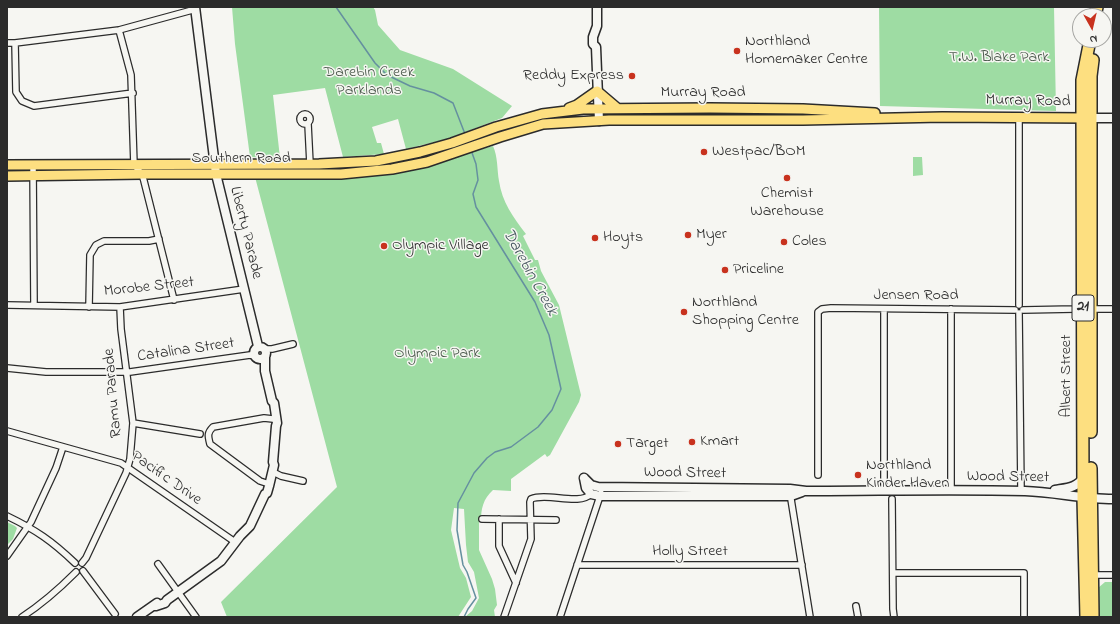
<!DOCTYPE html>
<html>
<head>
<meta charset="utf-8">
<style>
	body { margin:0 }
	#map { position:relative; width:1120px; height:624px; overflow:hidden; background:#f6f6f2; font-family:"Indie Flower",sans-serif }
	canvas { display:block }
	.frame { position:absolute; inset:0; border:8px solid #2b2b2b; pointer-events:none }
	.north { position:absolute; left:1072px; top:8px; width:40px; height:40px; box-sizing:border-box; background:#f6f6f2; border:1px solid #a5a5a2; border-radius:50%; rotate:172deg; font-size:11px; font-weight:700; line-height:16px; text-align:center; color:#2b2b2b }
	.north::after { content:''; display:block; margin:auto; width:14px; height:18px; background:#c8321e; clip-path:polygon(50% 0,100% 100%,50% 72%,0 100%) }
</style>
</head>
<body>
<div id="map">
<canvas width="1120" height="624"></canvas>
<div class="frame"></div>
<div class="north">N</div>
</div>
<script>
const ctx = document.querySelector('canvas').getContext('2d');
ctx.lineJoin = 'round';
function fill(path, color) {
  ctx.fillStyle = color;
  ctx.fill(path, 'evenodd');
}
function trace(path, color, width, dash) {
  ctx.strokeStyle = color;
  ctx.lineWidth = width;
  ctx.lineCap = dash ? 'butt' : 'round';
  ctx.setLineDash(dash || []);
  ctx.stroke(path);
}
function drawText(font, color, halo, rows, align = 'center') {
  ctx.font = font + ' "Indie Flower",sans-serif';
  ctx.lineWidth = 3;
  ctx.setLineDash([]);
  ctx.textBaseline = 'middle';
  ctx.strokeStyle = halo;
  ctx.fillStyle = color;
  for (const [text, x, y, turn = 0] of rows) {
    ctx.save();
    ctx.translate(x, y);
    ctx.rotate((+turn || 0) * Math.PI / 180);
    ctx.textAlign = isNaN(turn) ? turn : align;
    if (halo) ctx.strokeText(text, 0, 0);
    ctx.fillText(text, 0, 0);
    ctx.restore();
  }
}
fill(new Path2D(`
	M 232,7 L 373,7 L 375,10 L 378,25 L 400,50 L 453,69 L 512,106 L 502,118 L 447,139 L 406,149 L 398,119 L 372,127 L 377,143 L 381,143 L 384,154 L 343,157 L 325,88 L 273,95 L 280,158 L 250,157 L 235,44 Z
	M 879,7 L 1054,7 L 1056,111 L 880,106 Z
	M 493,146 C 498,157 497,170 499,181 C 502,202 513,217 526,234 L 523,236 L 535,260 L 538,260 L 541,271 L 559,305 L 581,395 L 579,402 L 550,455 L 547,457 L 545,454 L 511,479 L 511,491 L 493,490 C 483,499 481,509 481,521 L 479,522 L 479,550 L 492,579 L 495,589 L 497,605 L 494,610 L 495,617 L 465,617 L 472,611 L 479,598 L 474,572 L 468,562 L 466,545 L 464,509 L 454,508 L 451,530 L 460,568 L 466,578 L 471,597 L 458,617 L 227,617 L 221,602 L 337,487 L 255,177 L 432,163 Z
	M 913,157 L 922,157 L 923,175 L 913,176 Z
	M 7,522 L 15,526 L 17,528 L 13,539 L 7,545 Z
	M 1105,582 L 1113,582 L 1113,617 L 1099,617 L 1098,588 Z`), '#9edca3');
trace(new Path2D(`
	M 336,7 L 375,63 L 387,75 L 410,86 L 434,93 L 453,103 L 465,134
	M 464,617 L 468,609 L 476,598 L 467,572 L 463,565 L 457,530 L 458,503 L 474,473 L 487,458 L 495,452 L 511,447 L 538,427 L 552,410 L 561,389 L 549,335 L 535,302 L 476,207 L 473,194 L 478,180 L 476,164 L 471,150`), '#65909f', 1.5);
const street = new Path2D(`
	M 119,30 L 131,75 L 134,165 L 142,174 L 144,181 L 174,300
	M 7,43 L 15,43 L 119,30 L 196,9
	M 15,43 L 16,92 L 22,101 L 34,106 L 133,93
	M300 119a5 5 0 1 1 10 0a5 5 0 1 1-10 0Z
	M 308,124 L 310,164
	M 33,165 L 34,305
	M 7,305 L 120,307 L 244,289
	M 1019,305 L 1019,117
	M 89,307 L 90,255 L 96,245 L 104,241 L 149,241 L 159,239
	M 884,309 L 884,491
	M 951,309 L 951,491
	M 1091,309 L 1113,309
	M 1023,310 L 1075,309 L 1083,307
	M 1019,313 L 1021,491
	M 265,349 L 272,349 L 293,344
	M 7,368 L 46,372 L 130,372 L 250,355 L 255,356
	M 133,423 L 200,434
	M 7,431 L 121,463 L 235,542
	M 273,472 L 281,476 L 303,481
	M 818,475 L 818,312 L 822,309 L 831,308 L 1015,310
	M 266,483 L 260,481 L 210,444 C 208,436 207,433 213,427 L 264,418 L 273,419
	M 790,493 L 810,617
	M 892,499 L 893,609 L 894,617
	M 7,516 C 36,530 52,541 75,563
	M 482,519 L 556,520
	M 499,519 L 499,546 L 516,583
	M 7,556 L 31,522 L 56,468 L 63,447
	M 82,563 L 86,558 L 126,473 L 130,459 L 133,423 L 121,329 L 120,307
	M 158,564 L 196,617
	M 577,565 L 802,565
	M 83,571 L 115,614
	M 893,573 L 1024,573 L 1024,617
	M 1091,575 L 1113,575
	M 856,606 L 858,617
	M 22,617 C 42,604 59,589 76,572
	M 504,617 L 531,539 L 530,502 L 531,499 C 547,492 579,506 591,494
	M 560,617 L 601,493`);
const secondary = new Path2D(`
	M 195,7 L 216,174 L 258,346
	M 597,7 L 597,26 L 593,37 L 593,44 L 596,47 L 599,121
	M 1091,118 L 1113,118
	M254 353a6 6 0 1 1 12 0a6 6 0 1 1-12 0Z
	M 584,478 L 591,485 L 598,487 L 790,489 L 806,491 C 879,491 952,489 1025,491 C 1055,492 1083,499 1113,499
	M 584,478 L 586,488 L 591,494 L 600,496 L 791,496 L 802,492
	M 1055,490 C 1067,488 1077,488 1084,477
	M 153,606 L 156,606 L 165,603 L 167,600 L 221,561 L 240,536 L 250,526 L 265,494 L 267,493 L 269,486 L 274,465 L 273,462 L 276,426 L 277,423 L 274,403 L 272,401 L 265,371 L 265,357
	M 137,617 L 157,603`);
const primary = new Path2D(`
	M 569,108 L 577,105 L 597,91 L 617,108
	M 7,165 L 319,164 L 376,161 L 420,152 L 452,143 L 496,127 L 542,114 L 583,109 L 710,108 L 803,109 L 875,113
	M 7,176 L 142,174 L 341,174 L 392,169 L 427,162 L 500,137 L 543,124 L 609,120 L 803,120 L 942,117 L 1087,118`);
const highway = new Path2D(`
	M 1095,16 L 1097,7
	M 1091,432 L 1091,76 L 1093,60
	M 1091,468 L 1093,617
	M 1086,617 L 1083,498 L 1082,109 L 1082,80 L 1090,40`);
trace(street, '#2b2b2b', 8);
trace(secondary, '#2b2b2b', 11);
trace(primary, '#2b2b2b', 12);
trace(highway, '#2b2b2b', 14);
trace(street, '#f6f6f2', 5.5);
trace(secondary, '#f6f6f2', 8);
trace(primary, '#fddf80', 9);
trace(highway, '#fddf80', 11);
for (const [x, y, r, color] of [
	[737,51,4,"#c8321e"],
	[632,76,4,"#c8321e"],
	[704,152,4,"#c8321e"],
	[787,178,4,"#c8321e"],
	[688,235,4,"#c8321e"],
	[595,238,4,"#c8321e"],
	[784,242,4,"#c8321e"],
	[384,246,4,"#c8321e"],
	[725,270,4,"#c8321e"],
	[684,312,4,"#c8321e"],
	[692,442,4,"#c8321e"],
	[618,444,4,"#c8321e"],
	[858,475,4,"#c8321e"]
]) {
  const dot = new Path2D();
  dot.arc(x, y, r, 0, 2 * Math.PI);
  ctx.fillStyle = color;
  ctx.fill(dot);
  trace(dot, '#f6f6f2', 1.5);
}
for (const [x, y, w] of [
	[1083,308,22]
]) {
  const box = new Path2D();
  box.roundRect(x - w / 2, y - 13, w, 26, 3);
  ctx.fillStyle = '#f6f6f2';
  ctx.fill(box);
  trace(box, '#2b2b2b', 1);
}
drawText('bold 15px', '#2b2b2b', null, [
	["21",1083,308]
]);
drawText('16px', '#2b2b2b', '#f6f6f2', [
	["Northland",745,42],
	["Homemaker Centre",745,60],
	["Reddy Express",624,76,"right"],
	["Westpac/BOM",712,152],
	["Chemist",787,194,"center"],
	["Warehouse",787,212,"center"],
	["Myer",696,235],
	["Hoyts",603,238],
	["Coles",792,242],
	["Olympic Village",392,246],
	["Priceline",733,270],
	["Northland",692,303],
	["Shopping Centre",692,321],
	["Kmart",700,442],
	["Target",626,444],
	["Northland",866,466],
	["Kinder Haven",866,484]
], 'left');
drawText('16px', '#485749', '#f6f6f2', [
	["T.W. Blake Park",999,58],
	["Darebin Creek",369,73],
	["Parklands",369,91],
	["Olympic Park",437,354]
]);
drawText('16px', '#2b2b2b', '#f6f6f2', [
	["Murray Road",703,93],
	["Murray Road",1028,102,1],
	["Southern Road",241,159],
	["Liberty Parade",245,233,76],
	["Morobe Street",149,288,-6],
	["Jensen Road",916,296],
	["Catalina Street",186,351,-8],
	["Albert Street",1067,376,-90],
	["Ramu Parade",114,393,-95],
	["Wood Street",685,474,1],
	["Wood Street",1008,478,1],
	["Pacific Drive",166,479,35],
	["Holly Street",690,552]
]);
drawText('italic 17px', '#43555c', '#f6f6f2', [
	["Darebin Creek",529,273,61]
]);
</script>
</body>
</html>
